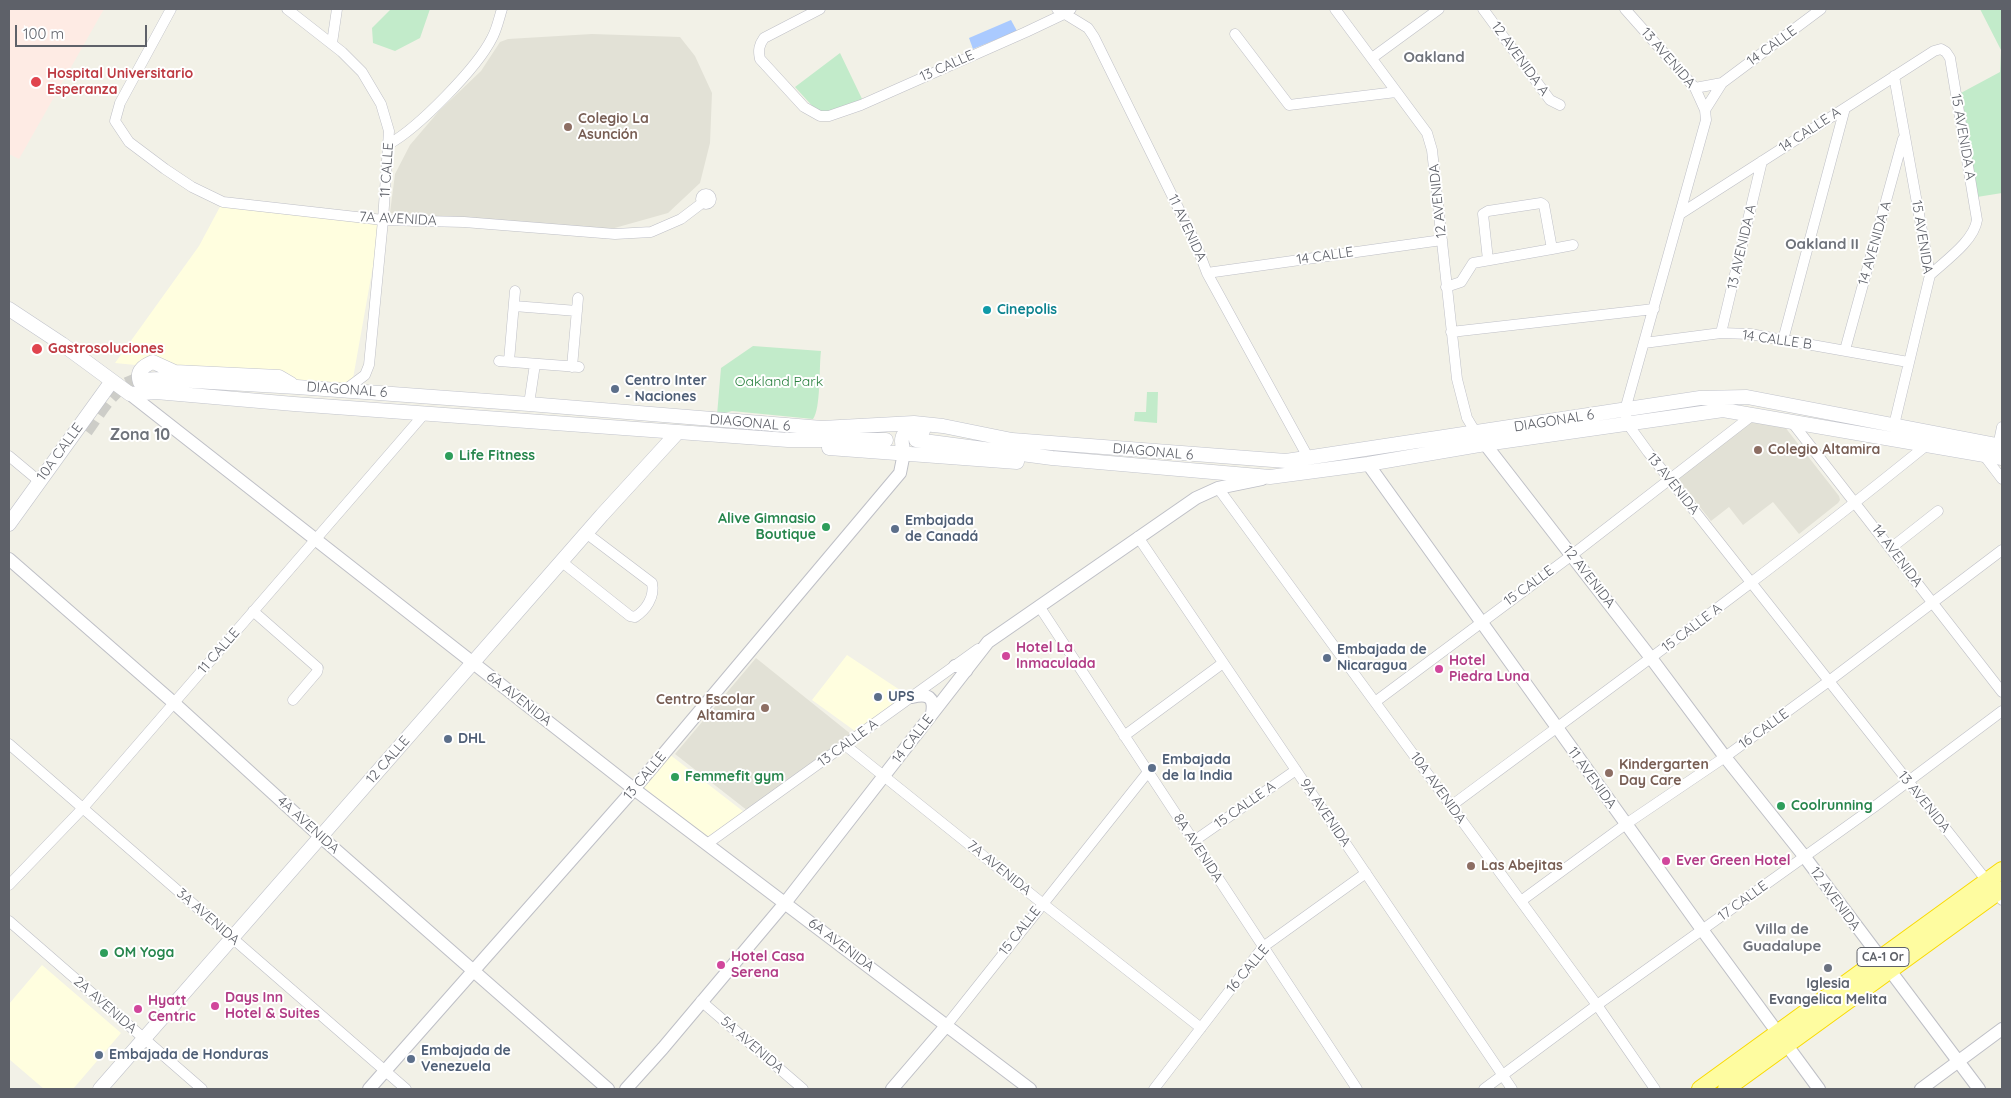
<!DOCTYPE html>
<html>
<head>
<meta charset="utf-8">
<style>
	body { margin:0 }
	#map { position:relative; width:2011px; height:1098px; overflow:hidden; background:#f2f1e7; font-family:Quicksand,sans-serif }
	canvas { display:block }
	.frame { position:absolute; inset:0; border:10px solid #5e6169; pointer-events:none }
	.scale { position:absolute; left:15px; top:25px; width:132px; height:22px; box-sizing:border-box; border:2px solid #5e6169; border-top:0; padding-left:6px; font-size:15px; line-height:18px; white-space:nowrap; color:#5e6169; -webkit-text-stroke:4px #fff; paint-order:stroke }
</style>
</head>
<body>
<div id="map">
<canvas width="2011" height="1098"></canvas>
<div class="frame"></div>
<div class="scale">100 m</div>
</div>
<script>
const ctx = document.querySelector('canvas').getContext('2d');
ctx.lineJoin = 'round';
function fill(path, color) {
  ctx.fillStyle = color;
  ctx.fill(path, 'evenodd');
}
function trace(path, color, width, dash) {
  ctx.strokeStyle = color;
  ctx.lineWidth = width;
  ctx.lineCap = dash ? 'butt' : 'round';
  ctx.setLineDash(dash || []);
  ctx.stroke(path);
}
function drawText(font, color, halo, rows, align = 'center') {
  ctx.font = font + ' Quicksand,sans-serif';
  ctx.lineWidth = 4;
  ctx.setLineDash([]);
  ctx.textBaseline = 'middle';
  ctx.strokeStyle = halo;
  ctx.fillStyle = color;
  for (const [text, x, y, turn = 0] of rows) {
    ctx.save();
    ctx.translate(x, y);
    ctx.rotate((+turn || 0) * Math.PI / 180);
    ctx.textAlign = isNaN(turn) ? turn : align;
    if (halo) ctx.strokeText(text, 0, 0);
    ctx.fillText(text, 0, 0);
    ctx.restore();
  }
}
fill(new Path2D(`
	M 222,203 L 381,221 L 352,384 L 227,374 L 115,363 L 199,246 Z
	M 847,655 L 906,694 L 855,731 L 812,700 Z
	M 669,754 L 744,812 L 707,837 L 642,786 Z
	M 42,965 L 121,1033 L 73,1089 L 44,1089 L 9,1059 L 9,1004 Z`), '#fffedf');
fill(new Path2D(`
	M 592,34 L 680,37 L 695,56 L 712,93 L 710,143 L 700,183 L 668,213 L 611,229 L 390,213 L 395,174 L 410,145 L 439,111 L 481,71 L 500,42 L 508,39 Z
	M 1752,419 L 1781,422 L 1839,496 L 1840,500 L 1838,503 L 1799,534 L 1773,502 L 1743,525 L 1729,507 L 1711,521 L 1678,479 Z
	M 756,658 L 852,735 L 748,811 L 675,754 Z`), '#e2e1d6');
fill(new Path2D(`
	M 9,9 L 104,9 L 19,159 L 9,154 Z`), '#feebe4');
fill(new Path2D(`
	M 391,9 L 430,9 L 420,38 L 395,51 L 373,43 L 372,28 Z
	M 1980,9 L 2002,9 L 2002,193 L 1977,197 L 1959,94 L 2000,72 L 2001,50 Z
	M 840,53 L 864,103 L 830,115 L 815,109 L 795,87 Z
	M 753,346 L 821,351 C 819,365 821,409 813,419 L 732,411 L 717,415 L 721,368 Z
	M 1147,392 L 1158,392 L 1157,423 L 1134,421 L 1135,412 L 1146,412 Z`), '#c2ebca');
fill(new Path2D(`
	M 1011,20 L 1017,31 L 973,49 L 969,38 Z`), '#aacaff');
trace(new Path2D(`
	M 86,431 C 101,411 115,381 142,380`), '#cdcdc8', 14, [14, 7]);
const minor = new Path2D(`
	M 171,9 L 120,103 L 115,121 L 129,142 L 165,169 L 192,187 L 223,202 L 383,220 L 464,222 L 615,234 L 651,232 L 681,219 L 702,203
	M 287,9 L 342,52 L 362,72 L 381,104 L 389,131 L 383,220 L 369,365 L 365,375 L 345,390
	M 820,9 L 764,38 C 759,45 758,50 760,59 L 804,107 L 820,116 L 829,116 L 861,105 L 1026,32 L 1064,14 L 1071,9
	M 1057,9 L 1088,28 L 1094,37 L 1196,244 L 1207,273 L 1309,459
	M 1335,9 L 1427,133 L 1432,150 L 1457,379 L 1467,418 L 1476,433
	M 1483,9 L 1550,100 L 1560,105
	M 1625,9 L 1695,88 L 1705,110 L 1706,120 L 1625,410 L 1627,423 L 1648,452 L 2002,900
	M 1235,34 L 1289,105 L 1396,92
	M 332,43 L 337,9
	M 1372,58 L 1439,9
	M 1695,88 L 1722,83
	M 1705,110 L 1722,83 L 1821,9
	M 389,144 C 418,128 477,68 492,38 C 497,29 499,18 502,9
	M701 199a5 5 0 1 1 10 0a5 5 0 1 1-10 0Z
	M 1680,214 L 1934,51 L 1941,49 L 1946,52 L 1950,58 L 1977,220 C 1974,241 1945,261 1930,275
	M 1552,249 L 1573,245
	M 1207,273 L 1442,240
	M 1446,287 L 1461,282 L 1473,263 L 1552,249 L 1544,205 L 1541,203 L 1488,211 L 1483,214 L 1488,260
	M 514,306 L 577,311
	M 1451,332 L 1654,309
	M 1721,333 L 1762,161
	M 1783,340 L 1845,108
	M 1644,343 L 1721,333 L 1750,334 L 1908,362
	M 1845,350 L 1903,139
	M 499,361 L 579,367
	M 509,361 L 515,291
	M 572,367 L 578,298
	M 529,404 L 535,364
	M 1791,421 L 2002,692
	M 1894,425 L 1930,275 L 1894,76
	M 1998,446 L 2002,427
	M 1983,454 L 2002,479
	M 9,456 L 39,481
	M 1218,488 L 1597,1005 L 1655,1089
	M 1138,537 L 1512,1089
	M 1891,548 L 1938,511
	M 562,562 L 630,616 L 635,617 C 646,610 655,597 652,583 L 586,533
	M 1039,606 L 1357,1089
	M 253,611 L 318,668 L 317,672 L 293,700
	M 1375,702 L 1572,555 L 1754,414
	M 1124,736 L 1223,663
	M 9,744 L 406,1089
	M 845,745 L 1042,903 L 1201,1028
	M 1451,806 C 1611,687 1773,570 1928,444
	M 1194,841 L 1296,770
	M 707,844 L 978,649
	M 9,885 L 83,808 L 425,413
	M 1521,901 L 1626,824 L 1725,757 L 1829,681 L 2002,550
	M 9,921 L 202,1089
	M 701,1001 L 803,1089
	M 946,1026 L 1148,772
	M 1154,1089 L 1263,947 L 1366,873
	M 1484,1089 L 1597,1005 L 1874,807 L 2002,711`);
const tertiary = new Path2D(`
	M 130,394 L 634,789 L 1030,1089
	M 1485,444 L 1651,658 L 1725,757 L 1804,856 L 1979,1089
	M 1368,464 L 1703,931 L 1819,1089
	M 9,559 L 174,703 L 321,837 L 608,1089
	M 955,666 L 964,665 L 967,669 L 966,671
	M 912,697 C 928,693 935,697 932,714
	M 369,1089 L 634,789 L 900,473 L 904,453
	M 626,1089 L 663,1048 L 785,903 L 988,642 L 1196,498 L 1218,488 L 1262,479
	M 892,1089 L 946,1026
	M 1921,1089 L 2002,1029`);
const secondary = new Path2D(`
	M 9,309 L 62,344 L 130,394 L 156,392 L 294,404 L 788,440 L 886,440
	M 142,380 L 159,379 L 297,387 L 529,404 L 822,428 L 914,423 L 943,426 L 1012,440 L 1286,461 L 1700,398 L 1747,397 L 2002,446
	M 144,386 L 140,382 C 136,371 143,366 153,362 L 175,372 L 279,377 L 291,384
	M 916,440 L 1052,458 L 1270,477 L 1368,464 L 1485,444 L 1723,410 L 2002,458
	M 829,448 L 1017,462
	M 904,453 C 898,433 905,429 923,431
	M 9,524 L 112,381
	M 100,1089 L 602,515 L 678,432`);
const trunk = new Path2D(`
	M 1700,1089 L 2002,870
	M 1726,1089 L 2002,889`);
trace(minor, '#bebfc6', 11);
trace(tertiary, '#bebfc6', 14);
trace(secondary, '#c1c3cb', 15);
trace(trunk, '#f9da00', 18);
trace(minor, '#fff', 10);
trace(tertiary, '#fff', 12);
trace(secondary, '#fff', 14);
trace(trunk, '#fefca0', 16);
for (const [x, y, r, color] of [
	[36,82,6,"#e0444e"],
	[568,127,5,"#8d6e63"],
	[987,310,5,"#0f9aa8"],
	[37,349,6,"#e0444e"],
	[615,389,5,"#5c6f8a"],
	[1758,450,5,"#8d6e63"],
	[449,456,5,"#2e9e5b"],
	[826,527,5,"#2e9e5b"],
	[895,529,5,"#5c6f8a"],
	[1006,656,5,"#d1479c"],
	[1327,658,5,"#5c6f8a"],
	[1439,669,5,"#d1479c"],
	[878,697,5,"#5c6f8a"],
	[765,708,5,"#8d6e63"],
	[448,739,5,"#5c6f8a"],
	[1152,768,5,"#5c6f8a"],
	[1609,773,5,"#8d6e63"],
	[675,777,5,"#2e9e5b"],
	[1781,806,5,"#2e9e5b"],
	[1666,861,5,"#d1479c"],
	[1471,866,5,"#8d6e63"],
	[104,953,5,"#2e9e5b"],
	[721,965,5,"#d1479c"],
	[1828,968,5,"#6b7280"],
	[215,1006,5,"#d1479c"],
	[138,1009,5,"#d1479c"],
	[99,1055,5,"#5c6f8a"],
	[411,1059,5,"#5c6f8a"]
]) {
  const dot = new Path2D();
  dot.arc(x, y, r, 0, 2 * Math.PI);
  ctx.fillStyle = color;
  ctx.fill(dot);
  trace(dot, '#fff', 2);
}
for (const [x, y, w] of [
	[1883,957,52]
]) {
  const box = new Path2D();
  box.roundRect(x - w / 2, y - 9.5, w, 19, 4);
  ctx.fillStyle = '#fff';
  ctx.fill(box);
  trace(box, '#5e6169', 1);
}
drawText('bold 12px', '#5e6169', null, [
	["CA-1 Or",1883,957]
]);
drawText('14px', '#5e6169', '#fff', [
	["14 CALLE",1772,46,-36],
	["13 AVENIDA",1668,58,49],
	["12 AVENIDA A",1520,59,54],
	["13 CALLE",947,66,-24],
	["14 CALLE A",1810,130,-33],
	["15 AVENIDA A",1963,137,80],
	["11 CALLE",387,170,-86],
	["12 AVENIDA",1438,201,-96],
	["7A AVENIDA",398,219,3],
	["11 AVENIDA",1187,228,65],
	["15 AVENIDA",1922,237,81],
	["14 AVENIDA A",1875,243,-74],
	["13 AVENIDA A",1742,247,-77],
	["14 CALLE",1325,256,-8],
	["14 CALLE B",1777,340,8],
	["DIAGONAL 6",347,390,4],
	["DIAGONAL 6",1554,421,-9],
	["DIAGONAL 6",750,423,5],
	["10A CALLE",60,452,-54],
	["DIAGONAL 6",1153,452,5],
	["13 AVENIDA",1673,484,51],
	["14 AVENIDA",1897,556,53],
	["12 AVENIDA",1589,577,52],
	["15 CALLE",1529,586,-36],
	["15 CALLE A",1692,628,-37],
	["11 CALLE",219,651,-49],
	["6A AVENIDA",519,699,38],
	["16 CALLE",1764,729,-36],
	["14 CALLE",913,739,-52],
	["13 CALLE A",848,743,-36],
	["12 CALLE",388,760,-49],
	["13 CALLE",645,776,-50],
	["11 AVENIDA",1592,778,54],
	["10A AVENIDA",1438,788,54],
	["13 AVENIDA",1924,802,51],
	["15 CALLE A",1245,805,-35],
	["9A AVENIDA",1325,813,56],
	["4A AVENIDA",308,825,42],
	["8A AVENIDA",1198,848,57],
	["7A AVENIDA",999,868,39],
	["12 AVENIDA",1835,899,54],
	["17 CALLE",1743,901,-36],
	["3A AVENIDA",208,917,41],
	["15 CALLE",1020,931,-52],
	["6A AVENIDA",841,945,37],
	["16 CALLE",1248,969,-50],
	["2A AVENIDA",105,1005,41],
	["5A AVENIDA",752,1045,41]
]);
drawText('bold 14px', '#be3a42', '#fff', [
	["Hospital Universitario",47,74],
	["Esperanza",47,90],
	["Gastrosoluciones",48,349]
], 'left');
drawText('bold 14px', '#785e54', '#fff', [
	["Colegio La",578,119],
	["Asunción",578,135],
	["Colegio Altamira",1768,450],
	["Centro Escolar",755,700,"right"],
	["Altamira",755,716,"right"],
	["Kindergarten",1619,765],
	["Day Care",1619,781],
	["Las Abejitas",1481,866]
], 'left');
drawText('bold 14px', '#0d838f', '#fff', [
	["Cinepolis",997,310]
], 'left');
drawText('bold 14px', '#4e5e75', '#fff', [
	["Centro Inter",625,381],
	["- Naciones",625,397],
	["Embajada",905,521],
	["de Canadá",905,537],
	["Embajada de",1337,650],
	["Nicaragua",1337,666],
	["UPS",888,697],
	["DHL",458,739],
	["Embajada",1162,760],
	["de la India",1162,776],
	["Embajada de",421,1051],
	["Venezuela",421,1067],
	["Embajada de Honduras",109,1055]
], 'left');
drawText('14px', '#2b8240', '#fff', [
	["Oakland Park",779,382]
]);
drawText('bold 14px', '#27864d', '#fff', [
	["Life Fitness",459,456],
	["Alive Gimnasio",816,519,"right"],
	["Boutique",816,535,"right"],
	["Femmefit gym",685,777],
	["Coolrunning",1791,806],
	["OM Yoga",114,953]
], 'left');
drawText('bold 14px', '#b23c85', '#fff', [
	["Hotel La",1016,648],
	["Inmaculada",1016,664],
	["Hotel",1449,661],
	["Piedra Luna",1449,677],
	["Ever Green Hotel",1676,861],
	["Hotel Casa",731,957],
	["Serena",731,973],
	["Days Inn",225,998],
	["Hotel & Suites",225,1014],
	["Hyatt",148,1001],
	["Centric",148,1017]
], 'left');
drawText('bold 14px', '#5b616d', '#fff', [
	["Iglesia",1828,984],
	["Evangelica Melita",1828,1000]
]);
drawText('bold 15px', '#6f737b', '#fff', [
	["Oakland",1434,57],
	["Oakland II",1822,244],
	["Villa de",1782,929],
	["Guadalupe",1782,946]
]);
drawText('bold 16px', '#6f737b', '#fff', [
	["Zona 10",140,435]
]);
</script>
</body>
</html>
